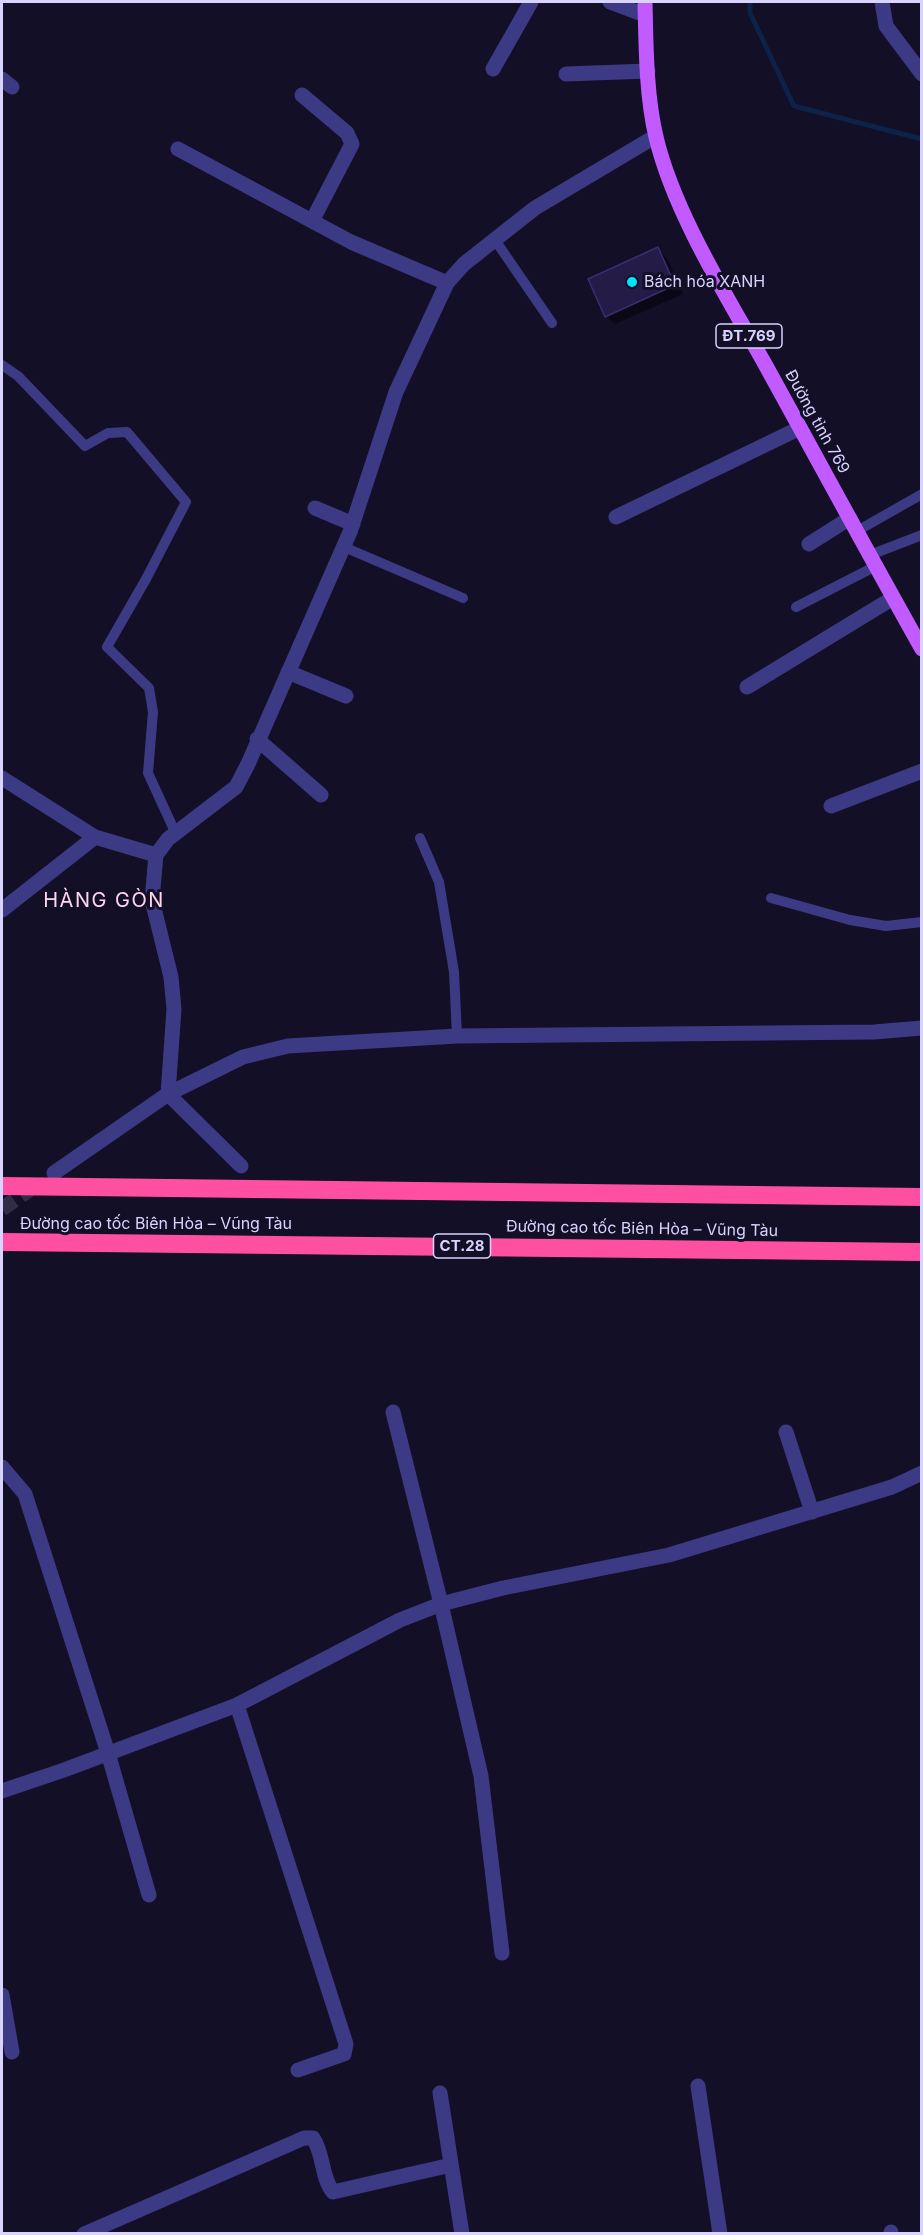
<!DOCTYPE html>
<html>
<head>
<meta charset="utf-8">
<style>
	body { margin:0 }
	#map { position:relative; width:923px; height:2235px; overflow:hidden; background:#130f26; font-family:Inter,sans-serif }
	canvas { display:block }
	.frame { position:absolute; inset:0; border:3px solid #d9d4ff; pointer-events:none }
</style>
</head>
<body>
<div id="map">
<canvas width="923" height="2235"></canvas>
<div class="frame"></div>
</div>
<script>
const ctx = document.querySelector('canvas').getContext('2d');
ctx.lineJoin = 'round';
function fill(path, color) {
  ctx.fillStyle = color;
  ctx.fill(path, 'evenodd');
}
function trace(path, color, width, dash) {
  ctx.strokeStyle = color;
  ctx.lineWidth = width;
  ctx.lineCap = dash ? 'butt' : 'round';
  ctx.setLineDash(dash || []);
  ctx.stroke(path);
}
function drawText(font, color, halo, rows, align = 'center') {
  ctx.font = font + ' Inter,sans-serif';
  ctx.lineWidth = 6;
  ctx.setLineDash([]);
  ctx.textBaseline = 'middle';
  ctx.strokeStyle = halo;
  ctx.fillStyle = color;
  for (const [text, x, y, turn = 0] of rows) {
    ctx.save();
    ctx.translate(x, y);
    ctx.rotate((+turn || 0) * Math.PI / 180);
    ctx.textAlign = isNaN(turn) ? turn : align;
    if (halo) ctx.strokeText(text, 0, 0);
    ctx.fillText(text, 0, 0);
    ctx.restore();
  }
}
fill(new Path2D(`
	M 658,249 L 667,258 L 683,294 L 615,324 L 606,316 Z`), '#0007');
trace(new Path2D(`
	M 750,2 L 750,13 L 794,106 L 922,139`), '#0c2248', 5);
const building = new Path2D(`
	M 658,247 L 675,285 L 605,317 L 588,279 Z`);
fill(building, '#241b47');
trace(building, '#3b2d73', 1.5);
trace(new Path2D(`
	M 2,1209 L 39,1183`), '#312d47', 15, [15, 8]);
trace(new Path2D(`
	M 495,240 L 552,323
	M 2,365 L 18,376 L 85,446 L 108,433 L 127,432 L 186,502 L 146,579 L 107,647 L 149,688 L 153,712 L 148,773 L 176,834
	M 857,531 L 922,494
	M 344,547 L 463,598
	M 870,555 L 922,535
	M 796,607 L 876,566
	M 420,838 L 439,882 L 454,972 L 457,1036
	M 771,898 L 850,920 L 886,926 L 922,922`), '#3d3a85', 10);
trace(new Path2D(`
	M 610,2 L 645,15
	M 882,2 L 886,26 L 922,74
	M 493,69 L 531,2
	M 566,74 L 648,71
	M 2,79 L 12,87
	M 302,95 L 347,133 L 352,144 L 312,221
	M 178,149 L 351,242 L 447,283
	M 315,508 L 353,524
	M 616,517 L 800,428
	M 809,544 L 850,518
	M 288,672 L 346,696
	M 747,687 L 893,598
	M 257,739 L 321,795
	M 2,778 L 95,837 L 156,855
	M 831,806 L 922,771
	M 2,910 L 95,837
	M 241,1166 L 168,1094 L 174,1009 L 171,977 L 152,900 L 156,855 L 168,839 L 236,787 L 248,764 L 350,532 L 396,392 L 447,283 L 464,264 L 535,208 L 656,136
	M 54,1173 L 168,1094 L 243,1057 L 288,1046 L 457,1036 L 874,1032 L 922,1028
	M 393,1412 L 441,1604 L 481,1776 L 502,1953
	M 786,1432 L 812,1512
	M 2,1467 L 25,1494 L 108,1753 L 149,1895
	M 237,1705 L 346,2044 L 344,2054 L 298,2070
	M 2,1791 L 64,1770 L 237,1705 L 400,1620 L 441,1604 L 503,1588 L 669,1555 L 892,1487 L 922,1473
	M 2,1995 L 12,2052
	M 698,2086 L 720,2234
	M 440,2093 L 462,2234
	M 891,2232 L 891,2234
	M 84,2234 L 304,2138 L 313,2138 C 324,2154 321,2177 333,2192 L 451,2165`), '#3d3a85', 15);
trace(new Path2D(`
	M 645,2 C 646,45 646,95 656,137 C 674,213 728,298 766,366 C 818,460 869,555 922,649`), '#c25bff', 15);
trace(new Path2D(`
	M 2,1186 L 922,1197
	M 2,1242 L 922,1252`), '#ff4fa3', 18);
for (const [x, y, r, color] of [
	[632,282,6,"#00e5ff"]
]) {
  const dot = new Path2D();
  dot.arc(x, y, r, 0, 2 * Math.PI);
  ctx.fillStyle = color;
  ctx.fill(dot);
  trace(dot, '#130f26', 2);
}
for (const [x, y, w] of [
	[749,336,66],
	[462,1246,57]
]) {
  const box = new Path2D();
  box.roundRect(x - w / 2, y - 12, w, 24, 4.5);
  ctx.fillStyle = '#130f26';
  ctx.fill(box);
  trace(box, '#d9d4ff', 1.5);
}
drawText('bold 15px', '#d9d4ff', null, [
	["ĐT.769",749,336],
	["CT.28",462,1246]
]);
drawText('16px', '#d9d4ff', '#130f26', [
	["Bách hóa XANH",644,282]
], 'left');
drawText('16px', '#d9d4ff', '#130f26', [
	["Đường tỉnh 769",817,422,61],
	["Đường cao tốc Biên Hòa – Vũng Tàu",156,1224],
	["Đường cao tốc Biên Hòa – Vũng Tàu",642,1229,1]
]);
ctx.letterSpacing = '1.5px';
drawText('20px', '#ffd6f0', '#130f26', [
	["HÀNG GÒN",104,901]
]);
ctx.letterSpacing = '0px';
</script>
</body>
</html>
